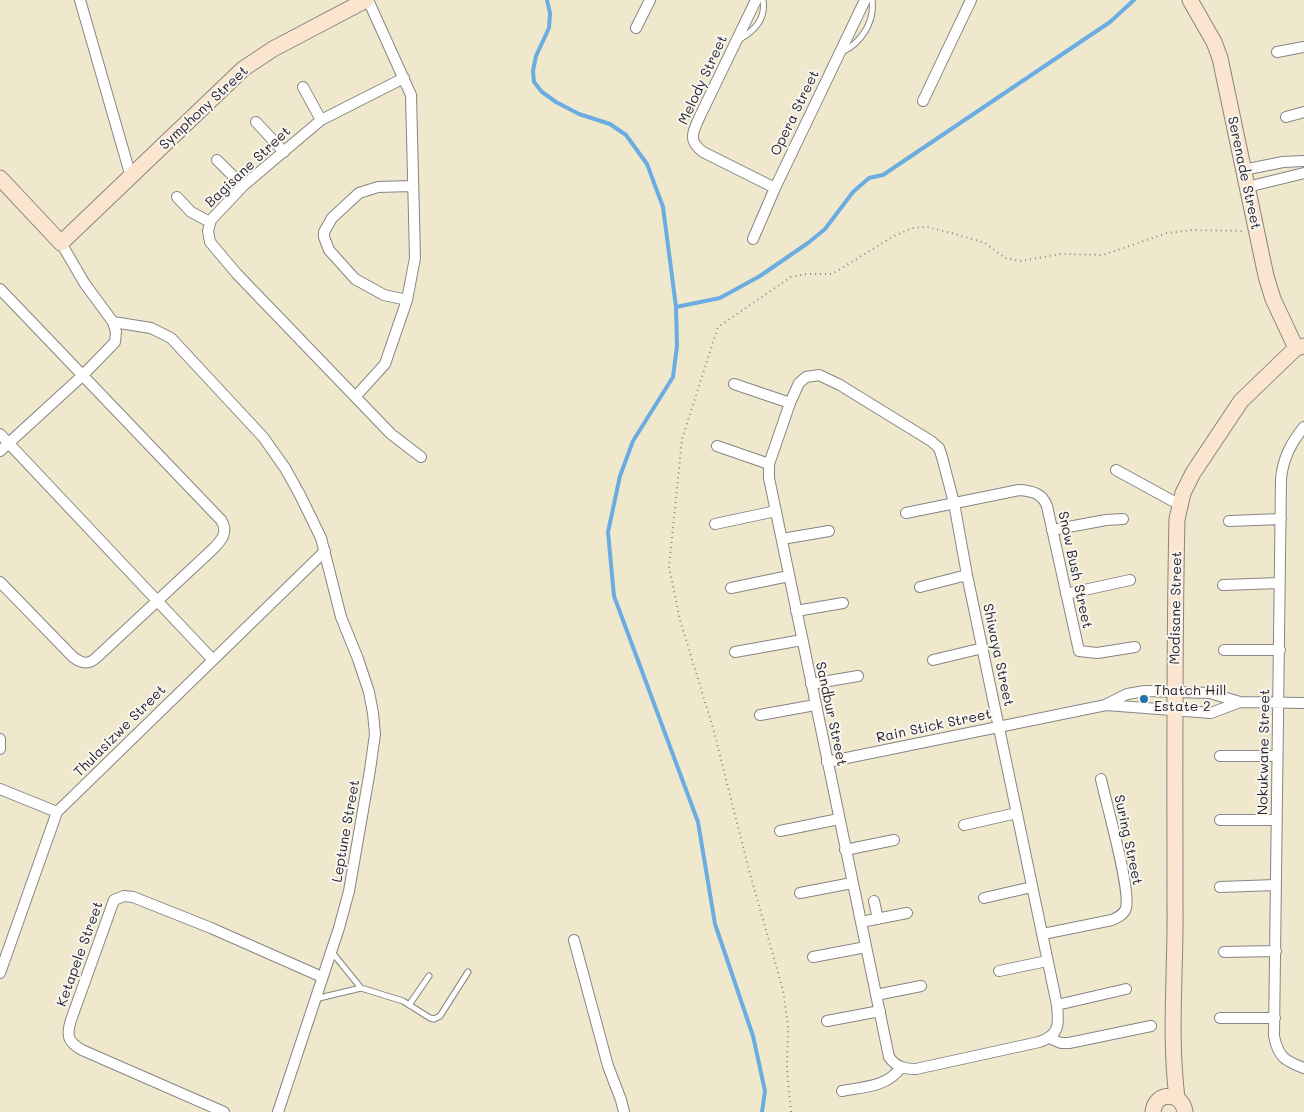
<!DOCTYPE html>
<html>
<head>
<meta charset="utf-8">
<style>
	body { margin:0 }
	canvas { display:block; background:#efe8cd }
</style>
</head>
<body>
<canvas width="1304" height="1112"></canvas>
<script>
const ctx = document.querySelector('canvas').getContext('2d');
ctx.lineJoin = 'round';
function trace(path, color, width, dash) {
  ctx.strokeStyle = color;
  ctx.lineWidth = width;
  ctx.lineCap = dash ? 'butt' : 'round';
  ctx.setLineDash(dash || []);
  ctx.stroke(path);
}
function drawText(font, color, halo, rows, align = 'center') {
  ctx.font = font + ' Mali,sans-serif';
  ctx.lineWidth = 4;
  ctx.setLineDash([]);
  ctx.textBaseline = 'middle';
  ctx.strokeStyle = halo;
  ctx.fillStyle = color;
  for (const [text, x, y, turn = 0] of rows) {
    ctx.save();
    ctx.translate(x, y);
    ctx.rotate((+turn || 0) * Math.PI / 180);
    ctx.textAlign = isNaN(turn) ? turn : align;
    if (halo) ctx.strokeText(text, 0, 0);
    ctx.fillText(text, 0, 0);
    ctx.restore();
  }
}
trace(new Path2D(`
	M 547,0 L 550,13 L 549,28 L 536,56 L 533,71 L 534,82 L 542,92 L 556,102 L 579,114 L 610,124 L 626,135 L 647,164 L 663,207 L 676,307 L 677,346 L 673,377 L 633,441 L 620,476 L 608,532 L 614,596 L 698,822 L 715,924 L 753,1036 L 765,1091 L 762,1112
	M 676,307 L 720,298 L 760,276 L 808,243 L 825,229 L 853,192 L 869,178 L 883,175 L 1110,22 L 1134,0`), '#6bade0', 4);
const lane = new Path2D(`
	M 740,39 C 755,30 766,19 763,0
	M 842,52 C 861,43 875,22 872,0
	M 331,951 L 361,988
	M 315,999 L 361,988 L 403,1001 L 430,1018 L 434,1019 L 440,1016 L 468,972
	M 409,1005 L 429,976`);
const street = new Path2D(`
	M 80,0 L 131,177
	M 756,0 L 700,116 C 693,132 687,140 703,152 L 775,188
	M 636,28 L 650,0
	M 1277,52 L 1304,47
	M 404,78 L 321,120 L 243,186 L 211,220 L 208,231 L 210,242 L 237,274 L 391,434 L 421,457
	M 303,87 L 321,120
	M 923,101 L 971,0
	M 1286,117 L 1304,112
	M 256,122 L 284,152
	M 217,160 L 243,186
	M 1243,170 L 1283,162 L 1304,161
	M 1247,187 L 1304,173
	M 177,197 L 191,212 L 210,222
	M 753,239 L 775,188 L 865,0
	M 0,289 L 221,520 C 229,532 221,541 213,549 L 97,657 C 89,665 82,664 73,657 L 0,582
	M 407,300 L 384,295 L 355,279 L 329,250 L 324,237 L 324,232 L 332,218 L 359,193 L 378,187 L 412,186
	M 113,322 L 151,328 L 171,338 L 263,437 L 285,468 L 300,495 L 321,538 L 341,617 L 358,659 L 369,692 L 373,713 L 375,734 L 370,770 L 349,891 L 339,928 L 278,1112
	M 819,375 L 840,385 L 931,441 L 939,448 L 942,457 L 954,503 L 967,575 L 1057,1005 C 1059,1024 1060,1035 1039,1042 L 916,1069 C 905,1069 896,1067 889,1057 L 769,478 L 769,464 L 790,403 L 799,383 L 806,377 Z
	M 734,384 L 790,403
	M 356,396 L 385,364 L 407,300 L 415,258 L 411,95 L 368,0
	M 1304,427 C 1291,443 1283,458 1281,479 L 1274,1036 C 1278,1057 1285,1061 1304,1068
	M 0,434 L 212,659
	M 717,446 L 769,464
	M 0,451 L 82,376 L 115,342 L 116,332 L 113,322 L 85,284 L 61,243
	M 1116,470 L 1180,505
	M 906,513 L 1019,490 C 1032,491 1042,493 1047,506 L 1079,651 L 1097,653 L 1135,647
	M 1229,521 L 1281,519
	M 715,524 L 776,511
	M 1052,530 L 1106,520 L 1123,519
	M 782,539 L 829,531
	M 1223,585 L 1279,583
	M 920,587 L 967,575
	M 731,588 L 789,576
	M 1066,594 L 1130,580
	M 796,611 L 843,603
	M 1224,650 L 1280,650
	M 735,652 L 802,640
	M 933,660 L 983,648
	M 811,684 L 858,676
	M 1107,704 L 1127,694 L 1145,691 L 1210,693 L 1240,702 L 1304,703
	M 760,715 L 815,705
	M 0,739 L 0,749
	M 1220,756 L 1277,756
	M 827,762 L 1106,705 L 1211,713 L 1240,702
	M 0,789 L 57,812
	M 1220,820 L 1276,820
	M 964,825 L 1017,813
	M 780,831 L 839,819
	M 845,850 L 894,840
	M 1220,887 L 1275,885
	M 800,893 L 852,883
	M 984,898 L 1032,887
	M 874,901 L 878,919
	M 861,922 L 907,913
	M 1043,934 L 1112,920 C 1118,917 1124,915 1126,908 C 1131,889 1106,803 1101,779
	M 574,940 L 608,1066 L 621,1100 L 624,1112
	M 1224,952 L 1276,951
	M 813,957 L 866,947
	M 999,971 L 1047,961
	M 0,973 L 57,812 L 325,551
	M 876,995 L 921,986
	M 1057,1005 L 1126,989
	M 1220,1018 L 1275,1018
	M 827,1021 L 880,1011
	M 1049,1038 L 1061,1043 L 1069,1043 L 1151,1026
	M 842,1091 C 863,1087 888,1087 901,1067
	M 224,1112 L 82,1050 C 68,1042 66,1036 71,1020 L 114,900 L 124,896 L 133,897 L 211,928 L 322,977`);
const secondary = new Path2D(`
	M 1190,0 L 1214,42 L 1220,58 L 1266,276 L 1273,299 L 1296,348
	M 0,178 L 61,243 L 243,69 L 273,49 L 366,0
	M 1177,1098 C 1169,1034 1176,969 1175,905 C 1175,776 1174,648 1177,519 L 1183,493 L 1193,473 L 1241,401 L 1296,348 L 1304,346
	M 1153,1112 C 1155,1091 1182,1091 1185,1112`);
trace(lane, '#888584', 7);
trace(street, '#888584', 12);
trace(secondary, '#888584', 17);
trace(new Path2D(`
	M 791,1112 L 787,1070 L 788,1025 L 783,990 L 750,874 L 713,728 L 680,620 L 669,567 L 682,439 L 718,327 L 791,277 L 806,274 L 832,274 L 894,236 L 912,228 L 927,227 L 955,234 L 985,243 L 1005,258 L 1021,261 L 1060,254 L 1103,255 L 1167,233 L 1192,230 L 1244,231`), '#888584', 2, [1, 4]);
trace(lane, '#fff', 5);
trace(street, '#fff', 10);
trace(secondary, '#fbe5cf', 15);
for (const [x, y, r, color] of [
	[1144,699,5,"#1f6fb2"]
]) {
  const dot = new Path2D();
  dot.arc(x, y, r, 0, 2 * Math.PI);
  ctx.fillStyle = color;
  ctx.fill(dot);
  trace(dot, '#fbf7ec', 2);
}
drawText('14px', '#22223b', '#fbf7ec', [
	["Melody Street",703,80,-65],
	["Symphony Street",204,108,-43],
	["Opera Street",795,113,-64],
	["Bagisane Street",248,167,-43],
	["Serenade Street",1244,173,78],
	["Snow Bush Street",1075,570,78],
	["Modisane Street",1176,608,-89],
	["Shiwaya Street",998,655,78],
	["Sandbur Street",831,714,78],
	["Rain Stick Street",934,726,-12],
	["Thulasizwe Street",120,731,-45],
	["Nokukwane Street",1264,752,-89],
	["Leptune Street",346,831,-80],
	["Suring Street",1128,840,78],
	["Ketapele Street",80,954,-70]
]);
drawText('14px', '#22223b', '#fbf7ec', [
	["Thatch Hill",1154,691],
	["Estate 2",1154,707]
], 'left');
</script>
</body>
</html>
